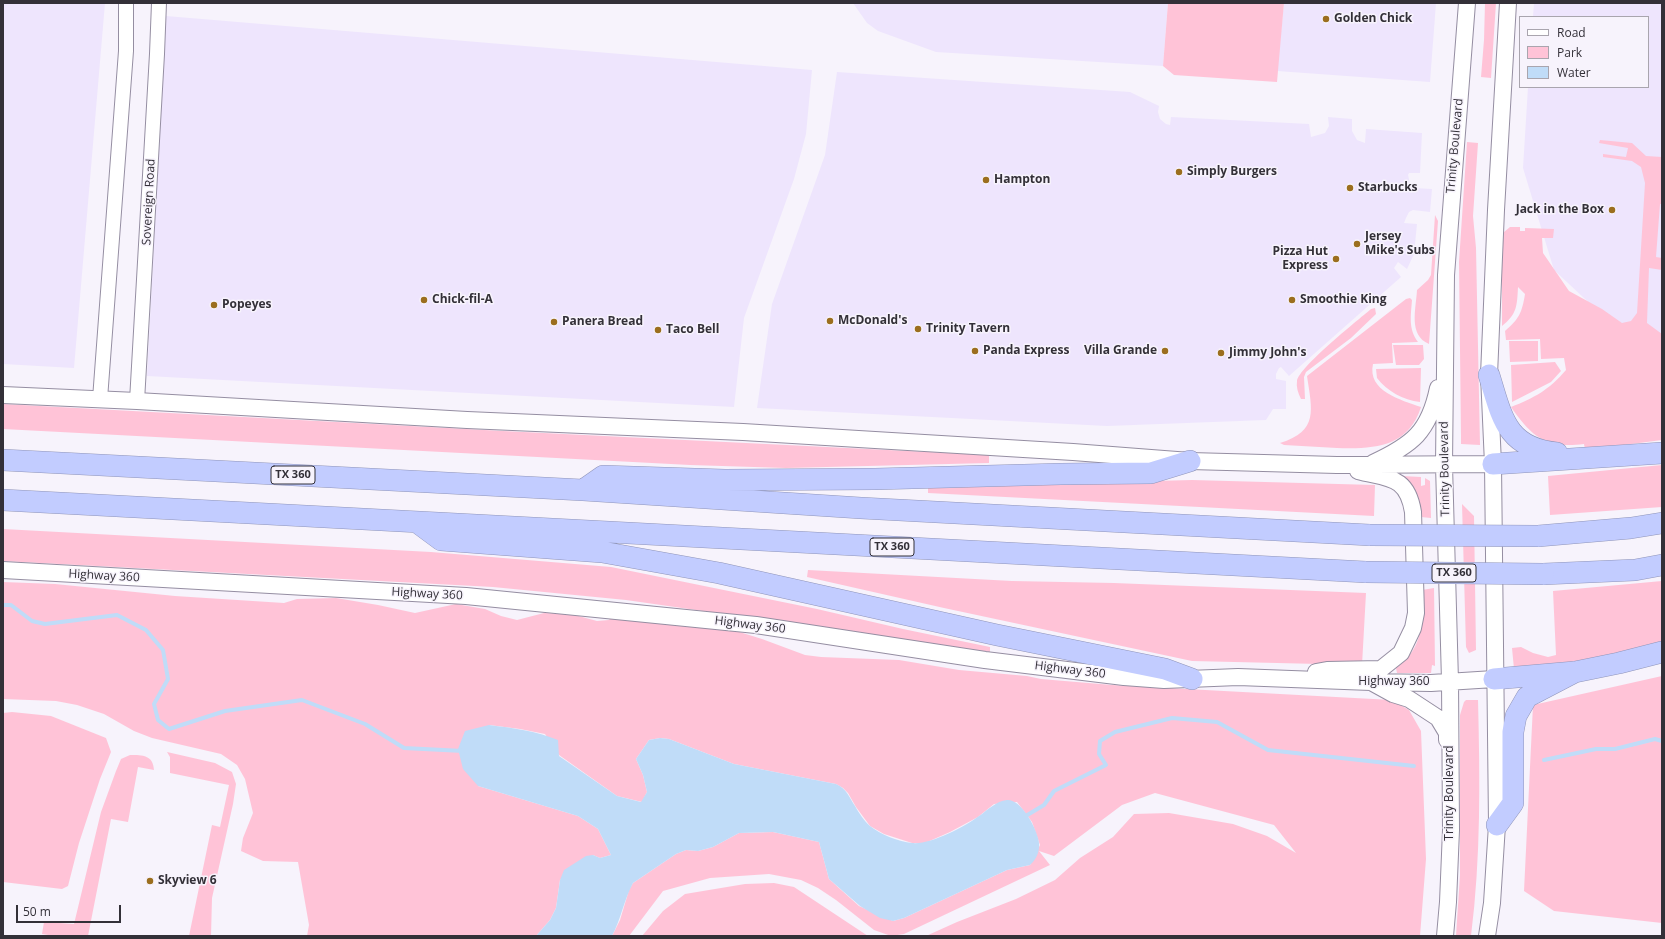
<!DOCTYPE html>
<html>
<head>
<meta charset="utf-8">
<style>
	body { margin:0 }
	#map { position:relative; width:1665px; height:939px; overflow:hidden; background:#f7f3fc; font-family:"Open Sans",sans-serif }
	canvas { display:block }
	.frame { position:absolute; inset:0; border:4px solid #333038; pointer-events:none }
	.legend { position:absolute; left:1519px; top:16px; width:130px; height:72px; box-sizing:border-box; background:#f7f3fc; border:1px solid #a9a5ae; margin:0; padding:5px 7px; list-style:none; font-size:12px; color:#333038 }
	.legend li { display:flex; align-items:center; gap:8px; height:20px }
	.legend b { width:20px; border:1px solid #a9a5ae }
	.scale { position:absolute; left:16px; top:905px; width:105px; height:18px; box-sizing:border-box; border:2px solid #333038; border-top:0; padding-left:5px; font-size:12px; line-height:14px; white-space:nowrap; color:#333038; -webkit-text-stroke:3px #f7f3fc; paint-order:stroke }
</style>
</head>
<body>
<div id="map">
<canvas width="1665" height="939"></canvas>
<div class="frame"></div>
<ul class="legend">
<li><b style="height:5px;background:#fff"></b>Road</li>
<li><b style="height:11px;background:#ffc3d7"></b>Park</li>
<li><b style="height:11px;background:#c0dcf8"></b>Water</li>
</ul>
<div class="scale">50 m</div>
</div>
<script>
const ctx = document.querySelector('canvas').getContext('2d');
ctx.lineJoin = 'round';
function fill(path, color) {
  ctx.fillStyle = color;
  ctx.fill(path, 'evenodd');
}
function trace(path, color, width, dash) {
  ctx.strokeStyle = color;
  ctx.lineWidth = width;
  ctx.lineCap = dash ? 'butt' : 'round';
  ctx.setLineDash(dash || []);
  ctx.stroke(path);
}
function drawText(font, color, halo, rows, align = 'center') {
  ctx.font = font + ' "Open Sans",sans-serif';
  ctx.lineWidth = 3;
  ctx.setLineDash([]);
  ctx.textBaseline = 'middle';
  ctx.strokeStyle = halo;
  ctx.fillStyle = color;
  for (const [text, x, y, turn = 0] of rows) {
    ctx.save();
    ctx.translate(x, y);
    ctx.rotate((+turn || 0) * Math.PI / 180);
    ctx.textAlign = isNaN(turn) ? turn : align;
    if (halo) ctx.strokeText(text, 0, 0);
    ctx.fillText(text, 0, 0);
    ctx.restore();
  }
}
fill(new Path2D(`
	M 3,3 L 105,3 L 74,368 L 3,364 Z
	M 853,3 L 1168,3 L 1163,66 L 936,52 L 878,31 L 867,23 Z
	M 1284,3 L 1436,3 L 1430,82 L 1277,71 Z
	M 1534,3 L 1662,3 L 1662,356 L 1615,327 L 1554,270 L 1523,168 L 1528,87 L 1648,87 L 1648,17 L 1533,17 Z
	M 166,16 L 812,70 L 806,134 L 794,179 L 744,318 L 734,407 L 147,376 Z
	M 837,72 L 1130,92 L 1159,106 L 1158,112 L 1160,119 L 1166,124 L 1170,125 L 1171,117 L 1309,124 L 1311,137 L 1325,133 L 1329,126 L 1328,117 L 1352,119 L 1352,131 L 1357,140 L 1365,143 L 1366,129 L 1422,133 L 1420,173 L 1409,173 L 1408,175 L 1410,184 L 1414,188 L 1432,189 L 1430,212 L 1413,210 L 1409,212 L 1406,218 L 1404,223 L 1417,224 L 1414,254 L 1407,269 L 1398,262 L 1394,268 L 1401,277 L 1289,376 L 1281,367 L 1279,368 L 1276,374 L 1276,379 L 1286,381 L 1286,409 L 1273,409 L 1266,420 L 1107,426 L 757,408 L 772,304 L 825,155 Z`), '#eee5fd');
fill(new Path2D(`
	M 1168,3 L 1284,3 L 1277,82 L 1174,75 L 1163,66 Z
	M 1485,3 L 1496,3 L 1491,78 L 1481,77 L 1484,40 Z
	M 1600,140 L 1632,143 L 1646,156 L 1662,157 L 1662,204 L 1660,204 L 1656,257 L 1662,258 L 1662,270 L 1649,268 L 1647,323 L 1662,334 L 1662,440 L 1585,450 L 1584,444 C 1546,449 1532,437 1511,407 C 1534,398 1549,390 1566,370 L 1564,358 L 1541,359 L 1540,339 L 1506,340 L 1505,331 C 1519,319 1522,313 1525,294 L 1518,287 C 1517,306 1517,314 1502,326 L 1502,244 L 1504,232 L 1510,227 L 1520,227 L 1520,231 L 1525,231 L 1525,228 L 1554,229 L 1553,238 L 1542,238 L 1543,253 L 1569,291 L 1602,309 L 1622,323 L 1631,321 L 1637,313 L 1645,183 L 1641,167 L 1632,161 L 1603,157 L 1603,154 L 1626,157 L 1628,148 L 1599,143 Z
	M 1467,142 L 1478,143 L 1473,216 L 1476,248 L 1480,445 L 1461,444 L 1461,437 L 1459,262 Z
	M 1435,215 L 1438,221 L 1429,344 C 1408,335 1416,309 1417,290 L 1428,280 L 1431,275 Z
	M 1410,298 L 1412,300 C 1411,315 1408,329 1418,342 L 1392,343 L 1393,363 L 1373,364 C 1367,391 1401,400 1421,407 C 1408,448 1373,449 1337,448 C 1319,447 1302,446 1284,445 L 1280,443 C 1319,431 1312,410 1307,376 L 1406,299 Z
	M 1375,308 L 1376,314 L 1351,338 L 1306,372 L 1304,377 L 1305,399 L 1301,399 C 1298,393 1296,387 1297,381 C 1299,367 1357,321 1371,309 Z
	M 1538,341 L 1538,361 L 1510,362 L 1509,341 Z
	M 1393,345 L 1423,345 L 1424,359 L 1419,365 L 1396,365 Z
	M 1555,362 L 1561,371 L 1551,382 L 1512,402 L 1511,365 Z
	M 1421,368 L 1420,402 C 1403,400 1387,391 1377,378 L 1376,369 Z
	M 3,404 L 503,431 L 989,455 L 989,463 L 786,468 L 690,465 L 3,429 Z
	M 1662,465 L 1662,507 L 1550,515 L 1548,476 Z
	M 1401,476 L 1421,477 L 1421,486 L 1425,485 L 1425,478 L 1430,481 L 1431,518 L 1421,517 L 1417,498 Z
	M 1192,480 L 1375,485 L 1374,516 L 928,493 L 928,487 Z
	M 1462,504 L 1474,516 L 1476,650 L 1469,653 L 1466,647 Z
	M 3,529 L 431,552 L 611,567 L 817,609 L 903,629 L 990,647 L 990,652 L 626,600 L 493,587 L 3,561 Z
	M 808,570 L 1012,581 L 1114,583 L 1366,593 L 1362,665 L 1192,661 L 944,608 L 807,577 Z
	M 1662,581 L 1662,645 L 1562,666 L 1514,669 L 1512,648 L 1521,647 L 1533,653 L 1548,657 L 1556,655 L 1553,591 Z
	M 3,582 L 55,584 L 175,596 L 284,603 L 297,599 L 336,598 L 378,605 L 415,613 L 456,604 L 485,609 L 501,616 L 517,620 L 544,613 L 571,614 L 597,621 L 609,620 L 612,616 L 733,630 L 762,639 L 805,655 L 821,657 L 899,660 L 959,670 L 1027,676 L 1041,679 L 1112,685 L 1392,700 L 1409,710 L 1421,731 L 1426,859 L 1420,936 L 926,936 L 957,922 L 1016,899 L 1055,880 L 1080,858 L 1113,837 L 1134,814 L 1169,813 L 1233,824 L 1267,836 L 1296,853 L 1274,825 L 1155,793 L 1122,805 L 1054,856 L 1039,851 L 1050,865 L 904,934 L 891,936 L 874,930 L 836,900 L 818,888 L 801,880 L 769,874 L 710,878 L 663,891 L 629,936 L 612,936 L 620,920 L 629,890 L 633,883 L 676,854 L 686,850 L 698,851 L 713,847 L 739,833 L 773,832 L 819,842 L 829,879 L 859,906 L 893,921 L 904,918 L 1007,870 L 1030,865 L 1040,845 L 1032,822 L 1017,802 L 994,804 L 978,817 L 950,832 L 925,843 L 912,843 L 884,834 L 870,826 L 856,807 L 848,793 L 843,788 L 836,784 L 734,764 L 669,739 L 660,738 L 649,740 L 636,759 L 643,775 L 647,792 L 642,802 L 617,796 L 559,755 L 545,734 L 520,729 L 489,725 L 478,786 L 578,816 L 598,829 L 611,855 L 600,858 L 593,855 L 560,880 L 556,908 L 550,920 L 536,936 L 307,936 L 309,925 L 298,862 L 263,861 L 241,851 L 243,838 L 253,813 L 245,779 L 237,765 L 221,754 L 152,738 L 134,731 L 104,714 L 77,705 L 56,701 L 3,699 Z
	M 1434,588 L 1435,666 L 1432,665 L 1431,673 L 1397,673 L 1396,668 C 1425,648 1422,620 1422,590 Z
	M 1662,676 L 1662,923 L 1554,911 L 1524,891 L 1533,705 Z
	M 1466,700 L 1478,700 C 1480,779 1481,857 1471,936 L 1456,936 L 1460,875 L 1460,715 L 1464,702 Z
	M 12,712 L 51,716 L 106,738 L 111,752 L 100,779 L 79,843 L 68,886 L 62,889 L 3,882 L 3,713 Z
	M 167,752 L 215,763 L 232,772 L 236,784 L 233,804 L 212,898 L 211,936 L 189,936 L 212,825 L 220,827 L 229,785 L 170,773 L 170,757 Z
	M 130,755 C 143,755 153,755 154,770 L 138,767 L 128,822 L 111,819 L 88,936 L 54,936 L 42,934 L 44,922 L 74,924 L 101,812 L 116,771 L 121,759 Z
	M 774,883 L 794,887 L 868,936 L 642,936 L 663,911 L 685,894 L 745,884 Z`), '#ffc3d7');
fill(new Path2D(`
	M 489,725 C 513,728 536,731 558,740 L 559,756 L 617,796 L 641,802 L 647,792 L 643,775 L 636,759 L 649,740 L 660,738 L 669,739 L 734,764 L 836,784 C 847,789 849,797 855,806 C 859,813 864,821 870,826 C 880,834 899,842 912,843 C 930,845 964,827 979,816 C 988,810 996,801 1007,800 C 1021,799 1035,826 1038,838 C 1041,848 1038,858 1030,865 L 1007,870 L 904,918 L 893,921 L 880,918 L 860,906 L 829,879 L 819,842 L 773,832 L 739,833 L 713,847 L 698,851 L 686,850 L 676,854 L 633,883 C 624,900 621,919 612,936 L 536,936 L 550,920 L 556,908 L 560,880 L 564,870 L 586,856 L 593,855 L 600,858 L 611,855 L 598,829 L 578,816 L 478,786 L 463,769 L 458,749 L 465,731 Z`), '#c0dcf8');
trace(new Path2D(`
	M 3,605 L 11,605 L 32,621 L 45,624 L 117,615 L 146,630 L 163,650 L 168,679 L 154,704 L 158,720 L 169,729 L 225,711 L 302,700 L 365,724 L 404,748 L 463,751
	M 1544,760 L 1596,749 L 1615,749 L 1655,739 L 1662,741
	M 1024,817 L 1044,805 L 1054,791 L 1106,765 L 1099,754 L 1100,741 L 1115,732 L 1172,718 L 1217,722 L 1268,750 L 1414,766`), '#c0dcf8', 4);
const tertiary = new Path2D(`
	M 100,399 L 126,51 L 126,3
	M 137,401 L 157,54 L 159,3`);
const secondary = new Path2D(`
	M 3,395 L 137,401 L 467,420 L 743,432 L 1073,452 L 1190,461 L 1337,465 L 1493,464
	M 1373,463 C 1412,445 1429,432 1438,388
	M 3,570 L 466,596 L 756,625 L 985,660 L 1124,677 L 1164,680 L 1238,677 L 1371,682 L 1431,683 L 1494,679
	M 1316,672 L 1327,670 L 1381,669 L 1401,653 L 1413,628 L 1416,613 L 1413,512 C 1407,475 1388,479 1358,471
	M 1373,683 L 1393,694 L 1409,699 L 1438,718 L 1447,733 L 1447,740
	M 1445,936 L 1448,902 L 1451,830 L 1450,681 L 1444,465 L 1446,275 L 1467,3
	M 1487,936 L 1492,903 L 1497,825 L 1493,464 L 1489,375 L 1496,210 L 1508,3`);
const motorway = new Path2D(`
	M 1489,375 C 1502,417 1506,448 1557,453
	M 3,460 L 583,490 L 861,508 L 1370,535
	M 1493,464 L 1662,453
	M 583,490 L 603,476 L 725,480 L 875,479 L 1061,474 L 1151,473 L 1190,461
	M 3,500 L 1366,572
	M 418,523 L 441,540 L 602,552 L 719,573 L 997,635 L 1165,669 L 1192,679
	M 1538,536 L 1631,528 L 1662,523
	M 1543,574 L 1635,570 L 1662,565
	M 1494,679 L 1575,672 L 1619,663 L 1662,652
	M 1497,825 L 1513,803 L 1513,732 L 1516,716 L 1527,697 L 1575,672`);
trace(tertiary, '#958ea2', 16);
trace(secondary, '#958ea2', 18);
trace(motorway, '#9095b9', 22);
trace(tertiary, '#fff', 14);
trace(secondary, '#fff', 16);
trace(motorway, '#c2ccff', 21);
const motorwayBridge = new Path2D(`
	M 1370,535 L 1538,536
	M 1366,572 L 1543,574`);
trace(motorwayBridge, '#9095b9', 22, []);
trace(motorwayBridge, '#c2ccff', 21);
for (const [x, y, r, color] of [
	[1326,19,4,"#9b6e1e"],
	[1179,172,4,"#9b6e1e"],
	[986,180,4,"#9b6e1e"],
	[1350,188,4,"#9b6e1e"],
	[1612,210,4,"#9b6e1e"],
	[1357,244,4,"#9b6e1e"],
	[1336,259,4,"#9b6e1e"],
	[424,300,4,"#9b6e1e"],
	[1292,300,4,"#9b6e1e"],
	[214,305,4,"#9b6e1e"],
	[830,321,4,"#9b6e1e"],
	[554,322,4,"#9b6e1e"],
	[918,329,4,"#9b6e1e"],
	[658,330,4,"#9b6e1e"],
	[975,351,4,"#9b6e1e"],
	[1165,351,4,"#9b6e1e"],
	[1221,353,4,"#9b6e1e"],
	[150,881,4,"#9b6e1e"]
]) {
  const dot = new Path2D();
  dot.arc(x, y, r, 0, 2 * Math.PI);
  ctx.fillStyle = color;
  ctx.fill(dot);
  trace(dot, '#f7f3fc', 1.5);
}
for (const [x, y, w] of [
	[293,475,44],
	[892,547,44],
	[1454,573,44]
]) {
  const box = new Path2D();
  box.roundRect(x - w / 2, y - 9, w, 18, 3);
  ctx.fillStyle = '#f7f3fc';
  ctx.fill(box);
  trace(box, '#333038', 1);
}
drawText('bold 11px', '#333038', null, [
	["TX 360",293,475],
	["TX 360",892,547],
	["TX 360",1454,573]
]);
drawText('bold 12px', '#333038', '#f7f3fc', [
	["Golden Chick",1334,19],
	["Simply Burgers",1187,172],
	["Hampton",994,180],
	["Starbucks",1358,188],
	["Jack in the Box",1604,210,"right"],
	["Jersey",1365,237],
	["Mike's Subs",1365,251],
	["Pizza Hut",1328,252,"right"],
	["Express",1328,266,"right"],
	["Chick-fil-A",432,300],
	["Smoothie King",1300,300],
	["Popeyes",222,305],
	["McDonald's",838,321],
	["Panera Bread",562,322],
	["Trinity Tavern",926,329],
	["Taco Bell",666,330],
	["Panda Express",983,351],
	["Villa Grande",1157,351,"right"],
	["Jimmy John's",1229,353],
	["Skyview 6",158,881]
], 'left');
drawText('12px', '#333038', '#f7f3fc', [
	["Trinity Boulevard",1455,146,-85],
	["Sovereign Road",149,202,-87],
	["Trinity Boulevard",1445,469,-91],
	["Highway 360",104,576,3],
	["Highway 360",427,594,3],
	["Highway 360",750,625,7],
	["Highway 360",1070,670,7],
	["Highway 360",1394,682],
	["Trinity Boulevard",1450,793,-90]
]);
</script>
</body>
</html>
